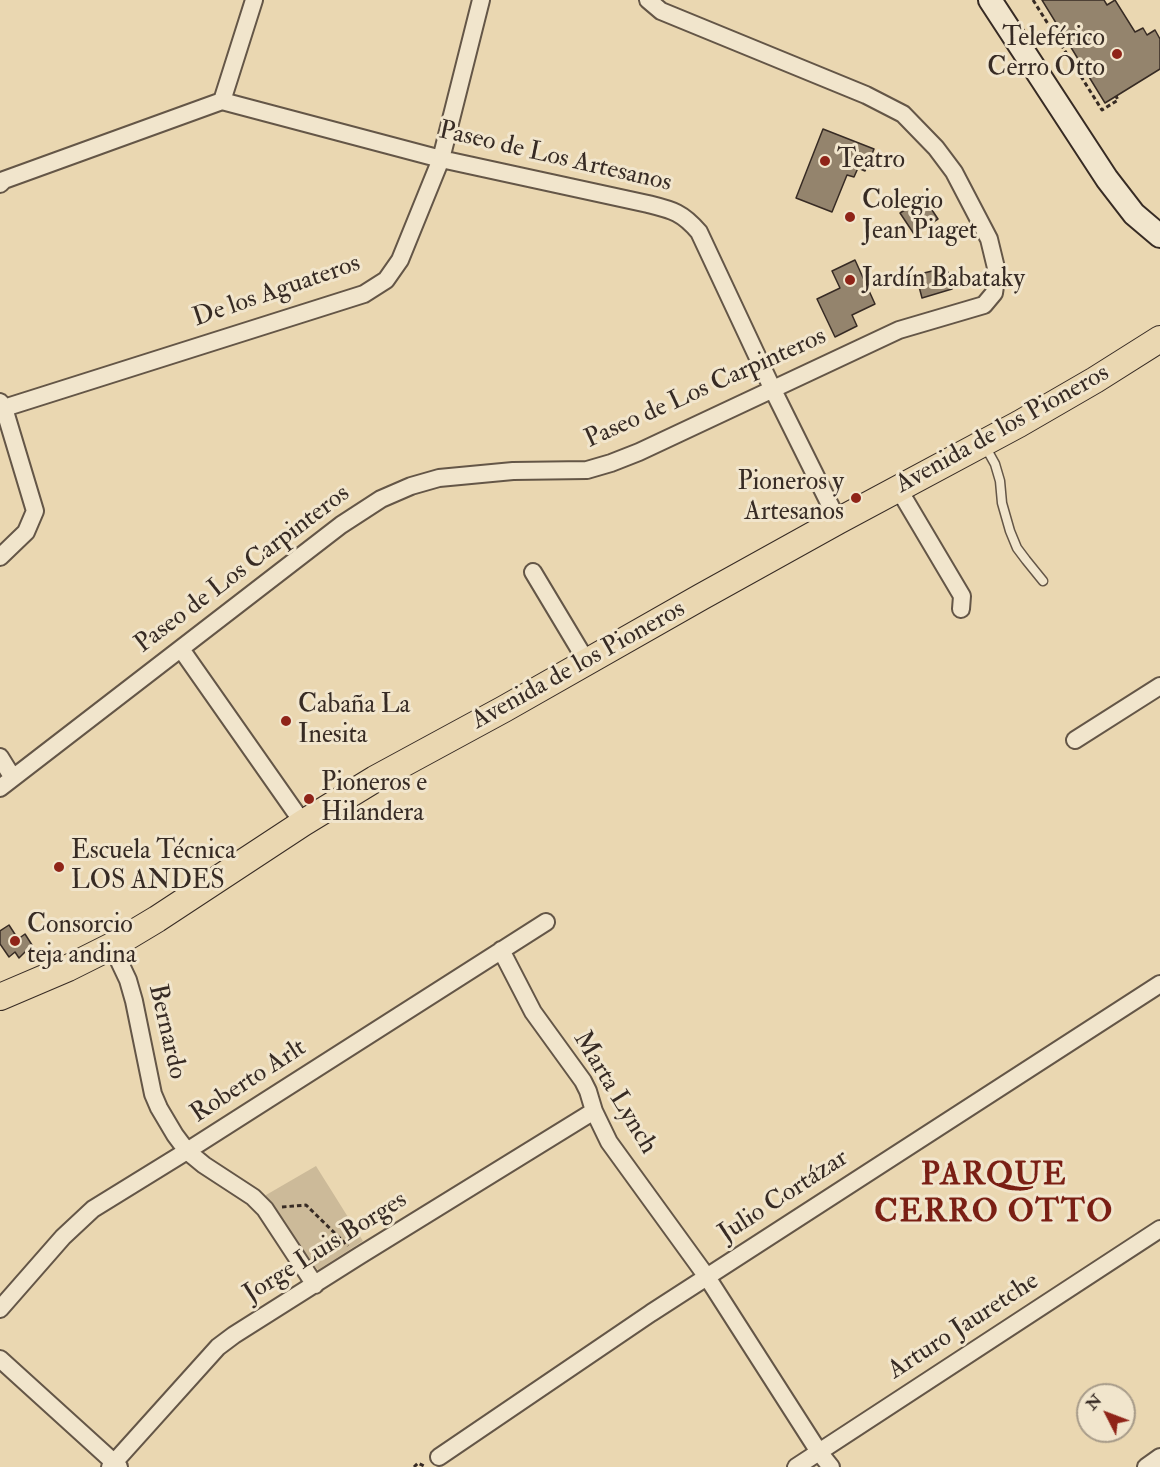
<!DOCTYPE html>
<html>
<head>
<meta charset="utf-8">
<style>
	body { margin:0 }
	#map { position:relative; width:1160px; height:1467px; overflow:hidden; background:#ead7b1; font-family:"IM FELL Double Pica",serif }
	canvas { display:block }
	.north { position:absolute; left:1076px; top:1383px; width:60px; height:60px; box-sizing:border-box; background:#f1e5cc; border:2px solid #a79b89; border-radius:50%; rotate:312deg; font-size:16px; font-weight:700; line-height:24px; text-align:center; color:#372b24 }
	.north::after { content:''; display:block; margin:auto; width:21px; height:27px; background:#8f2418; clip-path:polygon(50% 0,100% 100%,50% 72%,0 100%) }
</style>
</head>
<body>
<div id="map">
<canvas width="1160" height="1467"></canvas>
<div class="north">N</div>
</div>
<script>
const ctx = document.querySelector('canvas').getContext('2d');
ctx.lineJoin = 'round';
function fill(path, color) {
  ctx.fillStyle = color;
  ctx.fill(path, 'evenodd');
}
function trace(path, color, width, dash) {
  ctx.strokeStyle = color;
  ctx.lineWidth = width;
  ctx.lineCap = dash ? 'butt' : 'round';
  ctx.setLineDash(dash || []);
  ctx.stroke(path);
}
function drawText(font, color, halo, rows, align = 'center') {
  ctx.font = font + ' "IM FELL Double Pica",serif';
  ctx.lineWidth = 6;
  ctx.setLineDash([]);
  ctx.textBaseline = 'middle';
  ctx.strokeStyle = halo;
  ctx.fillStyle = color;
  for (const [text, x, y, turn = 0] of rows) {
    ctx.save();
    ctx.translate(x, y);
    ctx.rotate((+turn || 0) * Math.PI / 180);
    ctx.textAlign = isNaN(turn) ? turn : align;
    if (halo) ctx.strokeText(text, 0, 0);
    ctx.fillText(text, 0, 0);
    ctx.restore();
  }
}
fill(new Path2D(`
	M 316,1166 L 363,1241 L 318,1270 L 265,1209 L 266,1195 Z`), '#ccba99');
const building = new Path2D(`
	M 1042,0 L 1104,0 L 1107,5 L 1115,0 L 1135,32 L 1143,28 L 1147,35 L 1155,30 L 1160,39 L 1160,69 L 1105,103 Z
	M 823,129 L 874,149 L 865,171 L 858,168 L 854,177 L 847,175 L 832,212 L 796,198 Z
	M 924,198 L 938,219 L 914,234 L 900,213 Z
	M 855,260 L 875,304 L 852,315 L 857,326 L 835,337 L 817,299 L 840,288 L 832,271 Z
	M 936,270 L 937,275 L 948,272 L 952,289 L 922,298 L 916,275 Z
	M 9,925 L 18,939 L 25,934 L 32,945 L 19,958 L 15,952 L 9,957 L 0,944 L 0,931 Z`);
fill(building, '#94846d');
trace(building, '#372b24', 1.5);
const lane = new Path2D(`
	M 985,446 L 995,464 L 1000,481 L 1002,503 L 1010,531 L 1017,548 L 1026,560 L 1043,581`);
const street = new Path2D(`
	M 222,101 L 441,159 L 648,204 C 672,210 682,212 699,232 L 773,390 L 838,521
	M 0,184 L 4,180 L 222,101 L 254,0
	M 0,402 L 4,408 L 35,511 L 26,532 L 0,557
	M 4,408 L 364,294 L 386,280 L 400,260 L 441,159 L 481,0
	M 898,488 L 962,596 L 961,609
	M 533,572 L 587,662
	M 181,649 L 303,823
	M 1075,740 L 1160,686
	M 0,757 L 13,778
	M 0,788 L 341,525 L 381,499 L 411,486 L 439,478 L 513,471 L 587,470 L 611,463 L 639,452 L 899,330 L 984,305 L 994,293 L 997,272 L 989,239 L 954,172 L 936,148 L 903,114 L 866,95 L 661,11 L 648,0
	M 112,946 L 128,980 L 134,1001 L 153,1094 L 159,1108 L 175,1135 L 187,1151 L 204,1165 L 253,1197 L 265,1209 L 315,1285
	M 501,950 L 533,1012 L 583,1081 L 588,1091 L 594,1111 L 609,1142 L 707,1277 L 819,1452 L 831,1467
	M 0,1309 L 63,1237 L 93,1209 L 187,1151 L 546,922
	M 0,1359 L 119,1467
	M 439,1457 L 651,1313 L 1160,984
	M 110,1467 L 218,1347 L 234,1335 L 359,1256 L 594,1111
	M 796,1467 L 1160,1229
	M 1146,1467 L 1160,1457`);
const secondary = new Path2D(`
	M 990,0 L 1107,179 L 1134,214 L 1160,236`);
const primary = new Path2D(`
	M 0,997 L 68,968 L 112,946 L 157,919 L 303,823 L 375,779 L 504,709 L 701,597 L 838,521 L 1019,424 L 1095,380 L 1160,339`);
trace(lane, '#645647', 11);
trace(street, '#645647', 20);
trace(secondary, '#372b24', 26);
trace(primary, '#372b24', 28);
trace(new Path2D(`
	M 1033,0 L 1102,110 L 1118,100 L 1116,96
	M 282,1207 L 306,1205 L 348,1246
	M 414,1467 L 418,1463 L 426,1467`), '#372b24', 3, [4.5, 3]);
trace(lane, '#f1e5cc', 8);
trace(street, '#f1e5cc', 16);
trace(secondary, '#f1e5cc', 22);
trace(primary, '#ead7b1', 26);
for (const [x, y, r, color] of [
	[1117,54,6,"#8f2418"],
	[825,161,6,"#8f2418"],
	[850,217,6,"#8f2418"],
	[850,280,6,"#8f2418"],
	[856,498,6,"#8f2418"],
	[286,721,6,"#8f2418"],
	[309,799,6,"#8f2418"],
	[59,867,6,"#8f2418"],
	[15,941,6,"#8f2418"]
]) {
  const dot = new Path2D();
  dot.arc(x, y, r, 0, 2 * Math.PI);
  ctx.fillStyle = color;
  ctx.fill(dot);
  trace(dot, '#f1e5cc', 2);
}
drawText('26px', '#372b24', '#f1e5cc', [
	["Teleférico",1105,39,"right"],
	["Cerro Otto",1105,69,"right"],
	["Teatro",837,161],
	["Colegio",862,202],
	["Jean Piaget",862,232],
	["Jardín Babataky",862,280],
	["Pioneros y",844,483,"right"],
	["Artesanos",844,513,"right"],
	["Cabaña La",298,706],
	["Inesita",298,736],
	["Pioneros e",321,784],
	["Hilandera",321,814],
	["Escuela Técnica",71,852],
	["LOS ANDES",71,882],
	["Consorcio",27,926],
	["teja andina",27,956]
], 'left');
drawText('26px', '#372b24', '#f1e5cc', [
	["Paseo de Los Artesanos",555,158,13],
	["De los Aguateros",277,292,-19],
	["Paseo de Los Carpinteros",706,389,-24],
	["Avenida de los Pioneros",1003,430,-29],
	["Paseo de Los Carpinteros",243,570,-37],
	["Avenida de los Pioneros",579,666,-29],
	["Bernardo",166,1032,77],
	["Roberto Arlt",249,1082,-33],
	["Marta Lynch",614,1093,59],
	["Julio Cortázar",784,1197,-33],
	["Jorge Luis Borges",326,1248,-32],
	["Arturo Jauretche",964,1327,-33]
]);
ctx.letterSpacing = '1.5px';
drawText('bold 32px', '#7a1f14', '#f1e5cc', [
	["PARQUE",994,1177],
	["CERRO OTTO",994,1214]
]);
ctx.letterSpacing = '0px';
</script>
</body>
</html>
